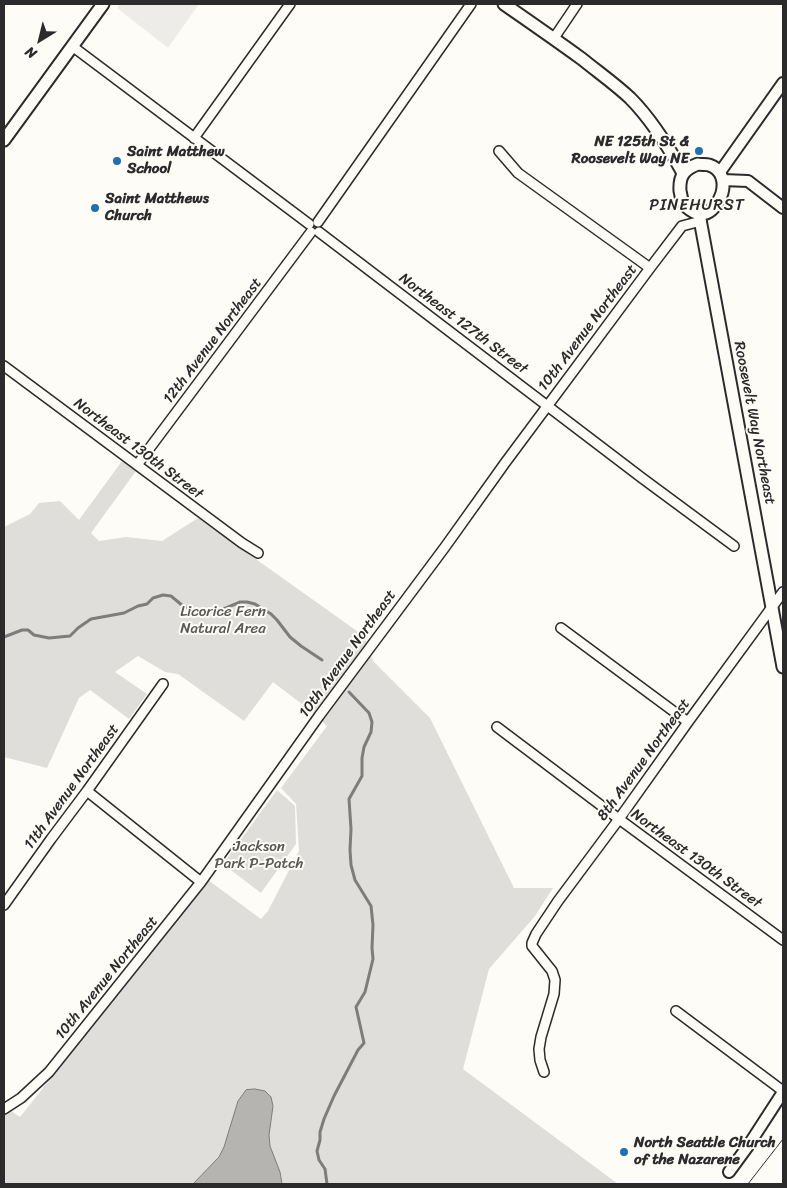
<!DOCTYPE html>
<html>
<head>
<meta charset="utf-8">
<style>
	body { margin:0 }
	#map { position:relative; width:787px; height:1188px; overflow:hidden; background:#fdfcf7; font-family:Sriracha,sans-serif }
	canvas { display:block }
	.frame { position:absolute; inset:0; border:5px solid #2b2b2b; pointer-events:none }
	.north { position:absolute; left:15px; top:15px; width:50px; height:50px; -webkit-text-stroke:4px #fdfcf7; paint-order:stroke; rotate:216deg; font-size:14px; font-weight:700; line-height:20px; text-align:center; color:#2b2b2b }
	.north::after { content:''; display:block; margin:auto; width:18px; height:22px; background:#2b2b2b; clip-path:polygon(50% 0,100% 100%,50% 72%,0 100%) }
</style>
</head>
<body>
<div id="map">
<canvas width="787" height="1188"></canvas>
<div class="frame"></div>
<div class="north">N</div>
</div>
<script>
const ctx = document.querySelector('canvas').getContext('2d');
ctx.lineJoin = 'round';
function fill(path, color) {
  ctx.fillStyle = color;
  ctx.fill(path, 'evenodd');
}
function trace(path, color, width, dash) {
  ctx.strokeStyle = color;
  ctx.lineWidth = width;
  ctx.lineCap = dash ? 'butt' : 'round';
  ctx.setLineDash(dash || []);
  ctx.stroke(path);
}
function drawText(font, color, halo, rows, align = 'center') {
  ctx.font = font + ' Sriracha,sans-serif';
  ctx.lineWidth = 4;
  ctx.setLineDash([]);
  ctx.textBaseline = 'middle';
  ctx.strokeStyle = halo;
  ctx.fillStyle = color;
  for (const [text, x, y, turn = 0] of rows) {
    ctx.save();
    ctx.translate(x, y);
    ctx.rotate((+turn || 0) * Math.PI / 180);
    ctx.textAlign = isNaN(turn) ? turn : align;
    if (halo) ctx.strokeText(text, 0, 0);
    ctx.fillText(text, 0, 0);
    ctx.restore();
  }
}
fill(new Path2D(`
	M 120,4 L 199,4 L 168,48 L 117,8 Z`), '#edece8');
fill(new Path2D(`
	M 122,461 L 136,471 L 91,533 L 99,541 L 126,537 L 162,541 L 198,518 L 364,636 L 373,661 L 430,718 L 514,888 L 553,888 L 535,916 L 489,969 L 463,1069 L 618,1184 L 4,1184 L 4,1106 L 20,1117 L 208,880 L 261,919 L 268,911 L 299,851 L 296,804 L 281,788 L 327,726 L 311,711 L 273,682 L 244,721 L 178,674 L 165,672 L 138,656 L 115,672 L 147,694 L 129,719 L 90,690 L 79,698 L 47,768 L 4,757 L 4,527 L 30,514 L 39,503 L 60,501 L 79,520 Z
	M 277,790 L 295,806 L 296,844 L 261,893 L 223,864 Z`), '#dfdeda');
const water = new Path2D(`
	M 255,1089 L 265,1091 L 271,1097 L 273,1106 L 269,1135 L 270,1146 L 280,1172 L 282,1184 L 193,1184 L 219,1157 L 224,1147 L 238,1101 L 246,1090 Z`);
fill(water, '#b5b4b1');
trace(water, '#7e7d7b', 1);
trace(new Path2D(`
	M 4,637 L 22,630 L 28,630 L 34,635 L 49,638 L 70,636 L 78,628 L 91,619 L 124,613 L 138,606 L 147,604 L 153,598 L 163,595 L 171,596 L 183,606 L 196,611 L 212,611 L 226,608 L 240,602 L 247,602 L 255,604 L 271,614 L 277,620 L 290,637 L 301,646 L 322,660
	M 327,1184 L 325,1169 L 319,1160 L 317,1151 L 320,1140 L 320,1132 L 324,1119 L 334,1096 L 358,1050 L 364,1043 L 356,1007 L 365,992 L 373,959 L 372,948 L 373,925 L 371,906 L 355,880 L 351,865 L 350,850 L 351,829 L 349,799 L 362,776 L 362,758 L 364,747 L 371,732 L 372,722 L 369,713 L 349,692`), '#7e7d7b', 3);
const minor = new Path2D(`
	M 554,38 L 577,4
	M 72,46 L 309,224
	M 194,138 L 290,4
	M 499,151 L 518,173 L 650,268
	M 318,222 L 471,4
	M 319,232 L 642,478 L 734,546
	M 4,366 L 242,543 L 258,553
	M 137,465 L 311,232
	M 561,628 L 688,722
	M 497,727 L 619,819 L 783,940
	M 87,791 L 201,882
	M 4,905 L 51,839 L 87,791 L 163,684
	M 676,1011 L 783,1091
	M 544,1072 L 540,1060 L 539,1049 L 541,1037 L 554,994 L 555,980 L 552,971 L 532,946 L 532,943 L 536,934 L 558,901 L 619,819 L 688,722 L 783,592
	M 4,1109 L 21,1098 L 49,1072 L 201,882 L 319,716 L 445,547 L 505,463 L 650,268 L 682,226 L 701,221`);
const tertiary = new Path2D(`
	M 720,172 L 783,83
	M 723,180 L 748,181 L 783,208
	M 729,1172 L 748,1146 L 783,1092`);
const secondary = new Path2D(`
	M 504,4 C 530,22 556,40 582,59 C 598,72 615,84 630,98 C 652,120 668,146 683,173
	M 4,140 L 103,4
	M 698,164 C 701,165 706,164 709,165 C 722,169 725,182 722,193 C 718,205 708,219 694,212 C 690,210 685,206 683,202 C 681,199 681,194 680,191 C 679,176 684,169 698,164 Z
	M 699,214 L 783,667`);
trace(minor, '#2b2b2b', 12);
trace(tertiary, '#2b2b2b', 14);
trace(secondary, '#2b2b2b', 15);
trace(minor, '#fdfcf7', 9);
trace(tertiary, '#fdfcf7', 10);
trace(secondary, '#fdfcf7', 11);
trace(new Path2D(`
	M 748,1184 L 783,1139`), '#2b2b2b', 1);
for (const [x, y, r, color] of [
	[699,151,5,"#1f6fb2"],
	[117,161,5,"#1f6fb2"],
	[95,208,5,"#1f6fb2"],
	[624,1152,5,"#1f6fb2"]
]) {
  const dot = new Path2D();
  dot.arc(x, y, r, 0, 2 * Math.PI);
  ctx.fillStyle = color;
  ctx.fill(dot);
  trace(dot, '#fdfcf7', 2);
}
drawText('bold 15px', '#2b2b2b', '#fdfcf7', [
	["NE 125th St &",689,142,"right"],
	["Roosevelt Way NE",689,159,"right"],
	["Saint Matthew",127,152],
	["School",127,169],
	["Saint Matthews",105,199],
	["Church",105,216],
	["North Seattle Church",634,1143],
	["of the Nazarene",634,1160]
], 'left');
drawText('15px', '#2b2b2b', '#fdfcf7', [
	["Northeast 127th Street",463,324,37],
	["10th Avenue Northeast",588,328,-53],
	["12th Avenue Northeast",213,341,-53],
	["Roosevelt Way Northeast",754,423,79],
	["Northeast 130th Street",138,449,37],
	["10th Avenue Northeast",348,654,-54],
	["8th Avenue Northeast",644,760,-54],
	["11th Avenue Northeast",72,787,-54],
	["Northeast 130th Street",696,859,36],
	["10th Avenue Northeast",107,978,-51]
]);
drawText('15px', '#585857', '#fdfcf7', [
	["Licorice Fern",223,612],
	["Natural Area",223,629],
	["Jackson",259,847],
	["Park P-Patch",259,864]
]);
ctx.letterSpacing = '1px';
drawText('16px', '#2b2b2b', '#fdfcf7', [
	["PINEHURST",697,206]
]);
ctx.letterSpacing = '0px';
</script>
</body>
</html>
